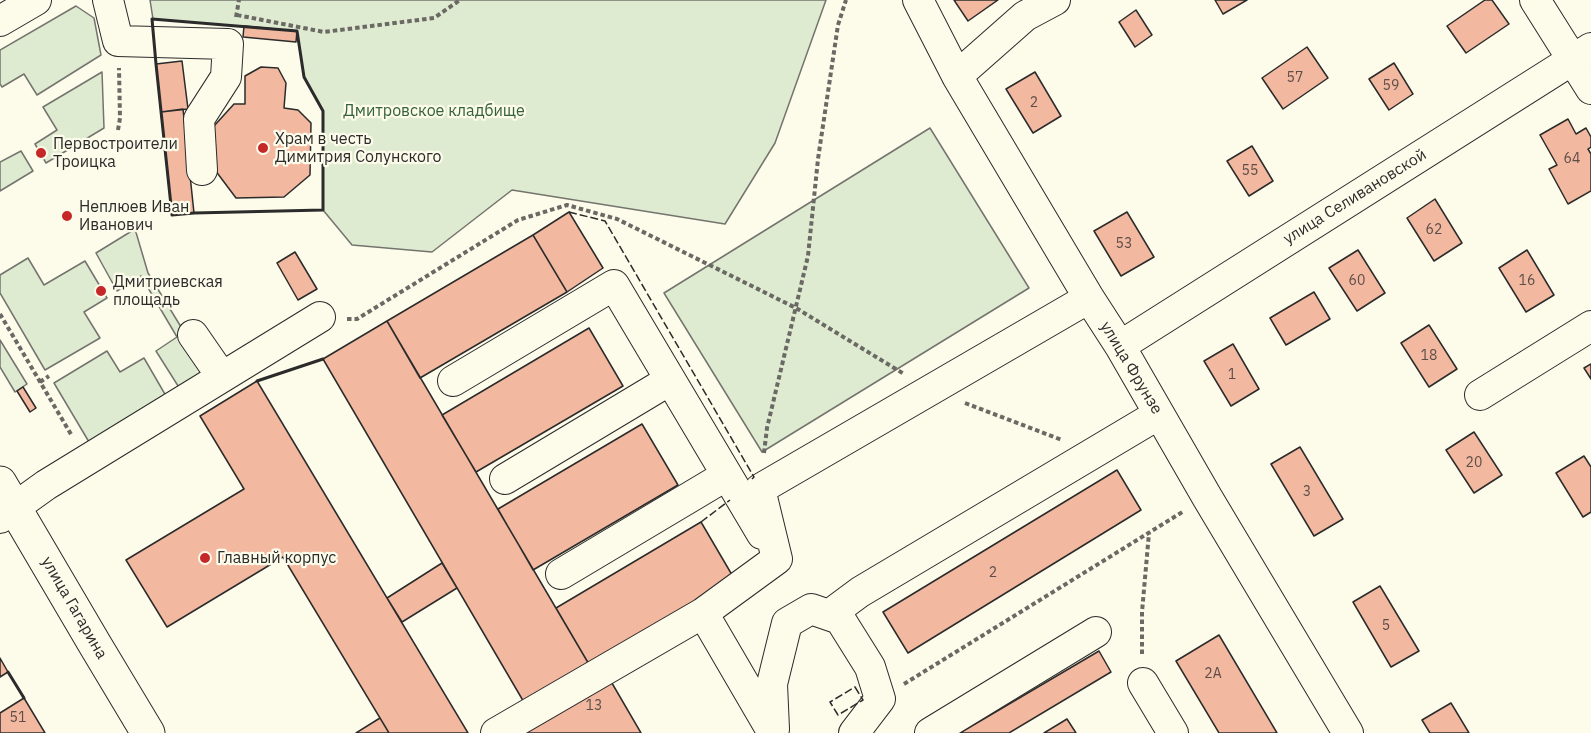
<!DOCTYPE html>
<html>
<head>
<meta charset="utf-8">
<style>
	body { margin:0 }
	canvas { display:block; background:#fdfbea }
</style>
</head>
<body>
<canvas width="1591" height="733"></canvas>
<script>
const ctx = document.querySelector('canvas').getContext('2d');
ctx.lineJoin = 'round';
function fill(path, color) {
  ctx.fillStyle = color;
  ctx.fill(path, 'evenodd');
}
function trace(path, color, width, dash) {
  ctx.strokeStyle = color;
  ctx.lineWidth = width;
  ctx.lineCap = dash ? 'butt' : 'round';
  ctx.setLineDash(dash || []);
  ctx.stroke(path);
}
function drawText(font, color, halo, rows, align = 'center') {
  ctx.font = font + ' "IBM Plex Sans",sans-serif';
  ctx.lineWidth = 4.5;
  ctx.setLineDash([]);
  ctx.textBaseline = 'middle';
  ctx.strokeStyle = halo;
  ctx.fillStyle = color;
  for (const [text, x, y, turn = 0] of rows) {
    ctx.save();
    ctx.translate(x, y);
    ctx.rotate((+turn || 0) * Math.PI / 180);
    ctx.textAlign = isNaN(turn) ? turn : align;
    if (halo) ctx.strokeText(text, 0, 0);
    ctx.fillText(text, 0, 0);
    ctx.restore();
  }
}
const green = new Path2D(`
	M 150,0 L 826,0 L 775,143 L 725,224 L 512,190 L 432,252 L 352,245 L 323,210 L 323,111 L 304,77 L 297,31 L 153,19 Z
	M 76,6 L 94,18 L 101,55 L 37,95 L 24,74 L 2,87 L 0,84 L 0,50 Z
	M 102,72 L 104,128 L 46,163 L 35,144 L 57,130 L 43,107 Z
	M 930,128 L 1029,288 L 762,452 L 664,293 Z
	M 21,151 L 33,171 L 0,191 L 0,162 Z
	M 135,229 L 148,273 L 208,371 L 180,389 L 156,351 L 177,337 L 141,276 L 117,291 L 96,253 Z
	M 28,258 L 44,285 L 85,261 L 107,298 L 84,312 L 100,338 L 45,370 L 0,293 L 0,275 Z
	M 0,340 L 27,384 L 15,392 L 0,367 Z
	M 107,351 L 120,372 L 144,358 L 166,396 L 89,442 L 54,383 Z`);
fill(green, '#deebd1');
trace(green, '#74746e', 1.5);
const building = new Path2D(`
	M 954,0 L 998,0 L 968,21 Z
	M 1215,0 L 1247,0 L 1223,14 Z
	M 1485,0 L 1492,0 L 1509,24 L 1466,53 L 1447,26 Z
	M 1136,10 L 1152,35 L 1135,47 L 1119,22 Z
	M 244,26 L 297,31 L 296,42 L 243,37 Z
	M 1307,47 L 1328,78 L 1283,109 L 1262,78 Z
	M 182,61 L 188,109 L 161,112 L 156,64 Z
	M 1394,63 L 1413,94 L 1389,110 L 1369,79 Z
	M 261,67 L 278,68 L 286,83 L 284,108 L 298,110 L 311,123 L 310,175 L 284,197 L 236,198 L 215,170 L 214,126 L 234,104 L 245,104 L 245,76 Z
	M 1035,72 L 1061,116 L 1033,133 L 1006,89 Z
	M 183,109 L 194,213 L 172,215 L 161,112 Z
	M 1568,119 L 1576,134 L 1586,128 L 1591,137 L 1591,147 L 1588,149 L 1591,154 L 1591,191 L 1568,204 L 1549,169 L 1557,165 L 1540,135 Z
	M 1252,146 L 1273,181 L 1249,196 L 1227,161 Z
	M 1435,199 L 1462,243 L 1434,261 L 1407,218 Z
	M 569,212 L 603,268 L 567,292 L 533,235 Z
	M 1127,212 L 1154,257 L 1121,276 L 1094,231 Z
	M 533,235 L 567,292 L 420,378 L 387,321 Z
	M 1358,250 L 1385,293 L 1357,311 L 1329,268 Z
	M 1527,250 L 1554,295 L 1526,312 L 1499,268 Z
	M 295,252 L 317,289 L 298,300 L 277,263 Z
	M 1314,292 L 1330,319 L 1286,345 L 1270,318 Z
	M 387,321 L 590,666 L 525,704 L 323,359 Z
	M 1429,325 L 1457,369 L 1429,387 L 1401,343 Z
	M 589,328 L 623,386 L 476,472 L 442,415 Z
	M 1233,344 L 1259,389 L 1231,406 L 1204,361 Z
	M 1591,364 L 1591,379 L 1584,368 Z
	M 257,381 L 387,598 L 468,733 L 389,733 L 283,557 L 167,627 L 126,560 L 244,489 L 200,416 Z
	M 23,387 L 36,408 L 30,412 L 17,391 Z
	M 642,424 L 678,485 L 533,570 L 498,509 Z
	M 1474,432 L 1502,475 L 1474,493 L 1446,450 Z
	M 1300,447 L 1343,519 L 1314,536 L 1271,464 Z
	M 1584,456 L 1591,467 L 1591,512 L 1583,517 L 1556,473 Z
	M 1117,470 L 1141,510 L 908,653 L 883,612 Z
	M 701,522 L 735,580 L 590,666 L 556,608 Z
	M 442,563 L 457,588 L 402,622 L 387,598 Z
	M 1380,586 L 1419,651 L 1391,667 L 1353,602 Z
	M 1219,635 L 1277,733 L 1219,733 L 1176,661 Z
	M 1099,651 L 1111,672 L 1009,733 L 960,733 Z
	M 0,658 L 8,672 L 0,677 Z
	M 609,678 L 641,733 L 518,733 Z
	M 24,698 L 45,733 L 0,733 L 0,713 Z
	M 1451,703 L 1469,733 L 1430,733 L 1422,720 Z
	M 380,718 L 389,733 L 356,733 Z
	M 1067,719 L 1076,733 L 1044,733 Z`);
fill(building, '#f2b8a0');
trace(building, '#2b2b2b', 1.5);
const minor = new Path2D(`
	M 108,0 L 118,41 L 228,44 L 226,77 L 199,119 L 202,170
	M 918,0 L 957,76 L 1089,298 L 1120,346 L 1207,497 L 1348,733
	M 1535,0 L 1591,89
	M 0,21 L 36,0
	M 957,76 L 1025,16 L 1055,0
	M 193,335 L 222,377
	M 1120,346 L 1591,48
	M 453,381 L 614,285 L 762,534
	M 1480,395 L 1591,326
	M 505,479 L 670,380
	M 0,518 L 46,485 L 320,317
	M 561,574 L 727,475
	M 829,615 L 860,592 L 1159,414
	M 1143,683 L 1173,733
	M 774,729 L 772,684 L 787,623 L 811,609 L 840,619 L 870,667 L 880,699 L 854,733
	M 496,733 L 703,613
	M 773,733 L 703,613 L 777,559 L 760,489 L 1089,298
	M 930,733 L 1096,632`);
const major = new Path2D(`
	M 0,483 L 94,643 L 148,733`);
trace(minor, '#2b2b2b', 32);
trace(major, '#2b2b2b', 35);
trace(new Path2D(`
	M 237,15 L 324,32 L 434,18 L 460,0
	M 236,17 L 239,0
	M 118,130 L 120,118 L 119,68
	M 0,314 L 72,436
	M 347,319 L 357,319 L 518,220 L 567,205 L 617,219 L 796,308 L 904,374
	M 40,382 L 49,376
	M 965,403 L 1062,440
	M 764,453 L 767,428 L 808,256 L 818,159 L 838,25 L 846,0
	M 1142,654 L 1142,612 L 1149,533
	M 904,684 L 1184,511`), '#6a6964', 4, [4.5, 3]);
trace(minor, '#fdfbea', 30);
trace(major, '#fdfbea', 33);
trace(new Path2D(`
	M 569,212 L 605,221 L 754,477 L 752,479
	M 701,522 L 730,500
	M 855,687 L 863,700 L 838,715 L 830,702 Z`), '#2b2b2b', 1.5, [8, 3]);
trace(new Path2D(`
	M 152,19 L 297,31 L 304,77 L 323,111 L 323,210 L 194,213 L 172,215 L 156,64 Z
	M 257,381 L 323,359
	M 8,672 L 24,698`), '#2b2b2b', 3);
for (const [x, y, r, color] of [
	[263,148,6,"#c62828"],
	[41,153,6,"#c62828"],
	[67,216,6,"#c62828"],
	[101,291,6,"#c62828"],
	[205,558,6,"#c62828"]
]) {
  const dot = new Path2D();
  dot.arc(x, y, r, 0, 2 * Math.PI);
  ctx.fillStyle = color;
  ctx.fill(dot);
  trace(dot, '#fdfbea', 2);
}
drawText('14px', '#5d4e48', null, [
	["57",1295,78],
	["59",1391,86],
	["2",1034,103],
	["64",1572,159],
	["55",1250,171],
	["62",1434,230],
	["53",1124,244],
	["60",1357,281],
	["16",1527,281],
	["18",1429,356],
	["1",1232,375],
	["20",1474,463],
	["3",1307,492],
	["2",993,573],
	["5",1386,626],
	["2А",1213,674],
	["13",594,706],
	["51",18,718]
]);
drawText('16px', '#34623c', '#fdfbea', [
	["Дмитровское кладбище",434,111]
]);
drawText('16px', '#2b2b2b', '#fdfbea', [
	["Храм в честь",275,139],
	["Димитрия Солунского",275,157],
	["Первостроители",53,144],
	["Троицка",53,162],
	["Неплюев Иван",79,207],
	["Иванович",79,225],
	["Дмитриевская",113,282],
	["площадь",113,300],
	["Главный корпус",217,558]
], 'left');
drawText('16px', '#2b2b2b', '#fdfbea', [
	["улица Селивановской",1355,197,-32],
	["улица Фрунзе",1131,368,59],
	["улица Гагарина",74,608,60]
]);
</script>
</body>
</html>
